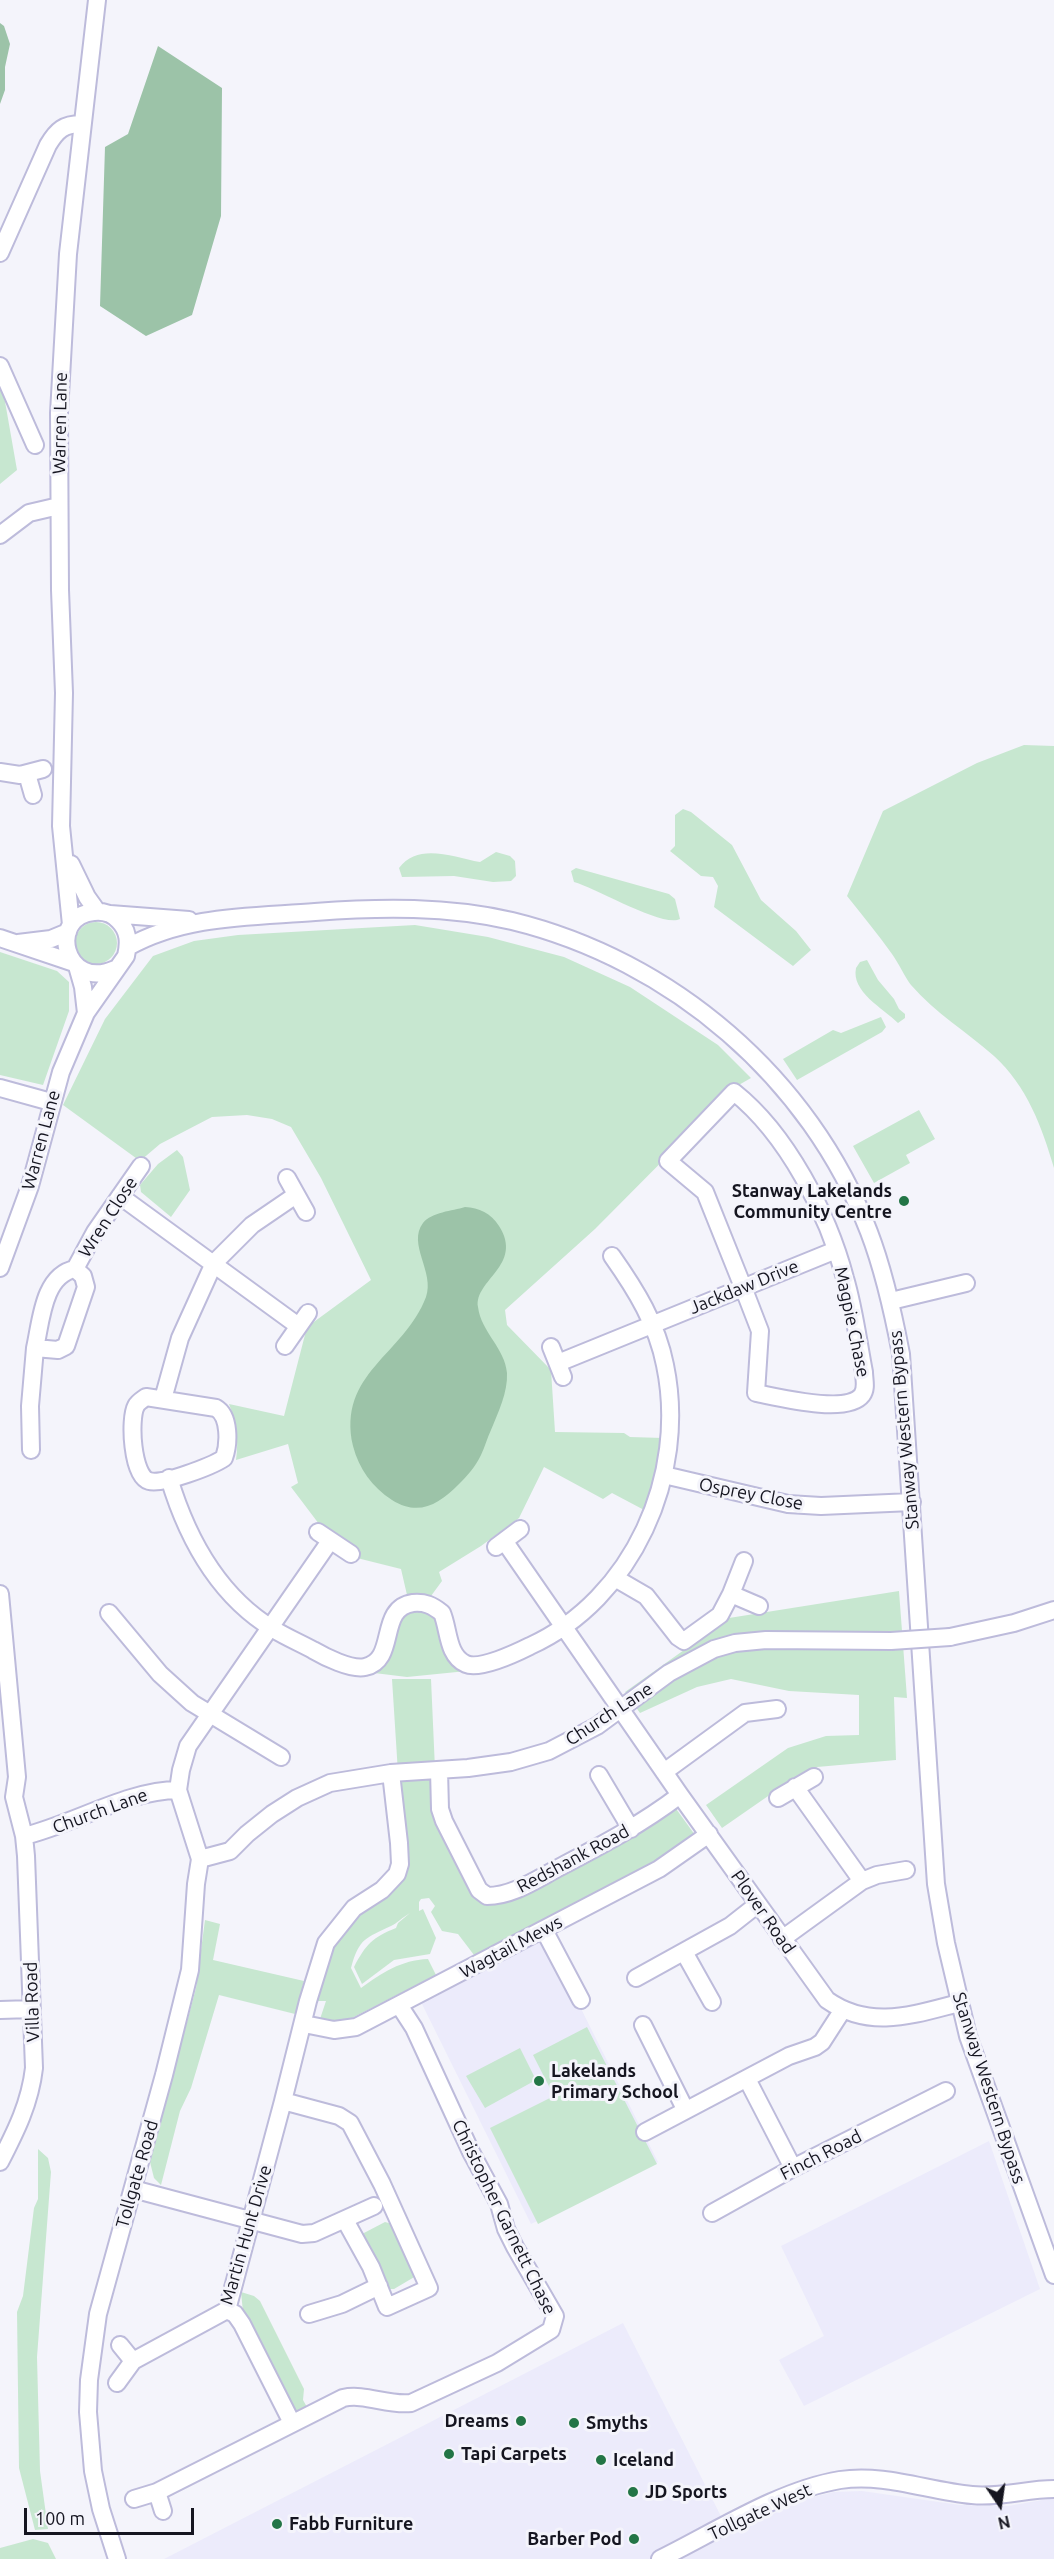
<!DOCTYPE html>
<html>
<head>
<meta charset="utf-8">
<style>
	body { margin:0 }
	#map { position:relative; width:1054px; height:2559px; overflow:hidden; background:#f4f4fb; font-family:Ubuntu,sans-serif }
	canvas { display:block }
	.north { position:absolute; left:970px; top:2475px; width:60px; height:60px; -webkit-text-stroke:4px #f4f4fb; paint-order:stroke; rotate:167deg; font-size:16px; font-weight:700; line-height:24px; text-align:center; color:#151520 }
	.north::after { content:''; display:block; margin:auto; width:21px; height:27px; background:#151520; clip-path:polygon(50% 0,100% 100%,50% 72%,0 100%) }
	.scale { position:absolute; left:24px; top:2508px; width:170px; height:27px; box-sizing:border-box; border:3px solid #151520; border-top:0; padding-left:8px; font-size:18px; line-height:21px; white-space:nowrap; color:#151520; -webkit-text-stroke:4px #f4f4fb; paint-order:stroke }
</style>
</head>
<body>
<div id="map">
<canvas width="1054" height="2559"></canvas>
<div class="north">N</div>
<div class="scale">100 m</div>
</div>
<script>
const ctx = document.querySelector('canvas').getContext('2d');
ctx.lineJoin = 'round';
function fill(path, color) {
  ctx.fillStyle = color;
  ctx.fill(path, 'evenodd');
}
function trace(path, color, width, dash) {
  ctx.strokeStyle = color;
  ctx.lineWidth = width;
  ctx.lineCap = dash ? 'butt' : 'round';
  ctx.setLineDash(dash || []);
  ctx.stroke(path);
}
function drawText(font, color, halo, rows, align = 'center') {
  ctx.font = font + ' Ubuntu,sans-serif';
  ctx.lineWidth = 6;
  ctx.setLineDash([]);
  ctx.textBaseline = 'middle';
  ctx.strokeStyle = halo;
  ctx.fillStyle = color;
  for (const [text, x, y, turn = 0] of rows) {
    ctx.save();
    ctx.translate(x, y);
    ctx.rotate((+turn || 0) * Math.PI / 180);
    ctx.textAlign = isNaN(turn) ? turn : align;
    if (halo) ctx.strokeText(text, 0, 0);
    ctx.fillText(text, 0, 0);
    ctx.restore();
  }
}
fill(new Path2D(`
	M 546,1939 L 658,2162 L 531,2224 L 420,2000 Z
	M 989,2141 L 1040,2289 L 804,2406 L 779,2360 L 824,2336 L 781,2246 Z
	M 623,2323 L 730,2534 L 805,2499 L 834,2492 L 862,2491 L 960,2505 L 1008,2506 L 1054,2498 L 1054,2559 L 164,2559 Z`), '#ecebfb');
fill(new Path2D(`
	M 0,373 L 17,470 L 0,484 Z
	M 1024,745 L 1054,746 L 1054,1168 C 1042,1127 1027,1086 994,1056 C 967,1032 935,1013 911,985 C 906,979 898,962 892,954 C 878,934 862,915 847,896 L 883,811 L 977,763 Z
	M 683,809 L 691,812 L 732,845 L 761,900 L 796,931 L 811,950 L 793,966 L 714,907 L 718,886 L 713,877 L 701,876 L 670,851 L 675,846 L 675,815 Z
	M 496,852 L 510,856 L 515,861 L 516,876 L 511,881 L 493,882 L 454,876 L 402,877 L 399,868 C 418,842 453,857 480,862 Z
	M 576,868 L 669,894 L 675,899 L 680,919 C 663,928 596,888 574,882 L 571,871 Z
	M75 943a21 21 0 1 1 42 0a21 21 0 1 1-42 0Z
	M 415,925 L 488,937 L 564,957 L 630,987 L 718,1045 L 751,1078 L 737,1086 L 595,1229 L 505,1310 L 507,1325 L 551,1370 L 555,1432 L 624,1433 L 630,1437 L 663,1438 L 646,1511 L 612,1493 L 603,1499 L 544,1467 L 519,1518 L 481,1546 L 439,1572 L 442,1581 L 431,1596 L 419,1594 L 407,1595 L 401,1569 L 353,1557 L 357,1548 L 319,1524 L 291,1487 L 298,1483 L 288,1444 L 236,1460 C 239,1440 236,1422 229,1404 L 284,1416 L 307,1327 L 371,1280 L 321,1178 L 291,1127 L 272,1119 L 247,1115 L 212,1117 L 160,1144 L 140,1161 L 63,1105 L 105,1019 L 153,956 L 194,941 L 238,935 Z
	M 0,952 L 57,971 L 69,982 L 69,1011 L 43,1085 L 0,1075 Z
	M 867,960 L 878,980 L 894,999 L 899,1009 L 905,1014 L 905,1018 L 898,1023 C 883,1008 851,992 856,968 L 860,962 Z
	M 881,1017 L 886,1027 L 882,1032 L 797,1080 L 783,1059 L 833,1030 L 841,1033 Z
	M 919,1110 L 935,1139 L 906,1155 L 910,1163 L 874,1183 L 853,1146 Z
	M 177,1150 L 183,1157 L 190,1190 L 171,1217 L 141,1192 L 140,1185 L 158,1164 Z
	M 899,1591 L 907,1698 L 894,1697 L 896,1760 L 817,1767 L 784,1785 L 722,1828 L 706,1805 L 788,1748 L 826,1736 L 859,1735 L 859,1695 L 789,1691 L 731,1679 L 697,1687 L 640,1713 L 625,1692 L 729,1618 Z
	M 413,1610 L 420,1610 L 435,1616 L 467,1671 L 407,1677 L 366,1672 L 390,1645 L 403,1615 Z
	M 392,1679 L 431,1679 L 437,1814 L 491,1902 L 674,1806 L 695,1835 L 660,1860 L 474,1955 L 458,1934 L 442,1931 L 431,1912 L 435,1906 L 429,1898 L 421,1899 L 419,1902 L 419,1911 L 423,1909 L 436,1938 L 430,1954 L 394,1960 L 362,1984 L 354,1967 C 366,1944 373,1937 396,1928 L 398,1923 L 410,1913 C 403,1917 396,1924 391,1926 C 366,1938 359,1938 351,1968 L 361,1988 C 382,1973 401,1960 428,1959 L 436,1975 L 348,2020 L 341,2023 L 320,2019 L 326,2001 L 317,2001 L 329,1952 L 356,1916 L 391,1892 L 398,1773 Z
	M 205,1920 L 220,1924 L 213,1960 L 304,1981 L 295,2014 L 219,1995 L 191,2088 L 180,2111 L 161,2185 L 154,2178 L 150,2162 L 196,1988 Z
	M 587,2027 L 657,2164 L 538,2224 L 490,2128 L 554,2096 L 533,2055 Z
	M 520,2048 L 536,2080 L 485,2108 L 466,2076 Z
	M 38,2149 L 48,2158 L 51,2172 L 37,2357 L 40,2471 L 48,2529 L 35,2530 L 19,2468 L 17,2312 L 23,2296 L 34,2208 L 38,2199 Z
	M 385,2222 L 392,2224 L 416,2276 L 394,2289 L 388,2289 L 362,2234 Z
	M 241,2292 L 254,2296 L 260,2301 L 304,2389 L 303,2400 L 308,2409 L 301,2413 L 294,2413 L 253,2326 L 243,2312 Z
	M 33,2539 L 48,2543 L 56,2559 L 0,2559 L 0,2548 Z`), '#c7e7d0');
fill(new Path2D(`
	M 0,23 L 4,26 L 10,44 L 5,67 L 5,90 L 0,104 Z
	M 158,46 L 222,88 L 221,216 L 192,315 L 146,336 L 100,306 L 105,147 L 128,134 Z
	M 465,1207 C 479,1208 491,1213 499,1226 C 524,1265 474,1280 478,1307 C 481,1332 505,1348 507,1373 C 508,1392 498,1413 491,1430 C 487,1438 485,1447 481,1455 C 476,1466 467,1476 459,1484 C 439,1504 419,1517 392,1500 C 372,1487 359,1469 353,1446 C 337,1373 404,1355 426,1297 C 435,1272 407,1244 423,1223 C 432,1212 452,1211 465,1207 Z`), '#9cc3a8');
const minor = new Path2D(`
	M 0,253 L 48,145 C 57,130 64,124 81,124
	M 0,366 L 35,445
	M 0,535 L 29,513 L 59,506
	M 0,772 L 20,775 L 43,769
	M 27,774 L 33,795
	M 71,864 L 87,897 L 97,911
	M 110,914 L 189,920
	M 71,925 L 61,826 L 64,693 L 60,590 L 59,413 L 68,254 L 97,0
	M 0,938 L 74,963
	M 18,943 L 51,939 L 68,932
	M 128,947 C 185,915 251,917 315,912 C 380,907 448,906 512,921 C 672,960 810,1078 869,1232 C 884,1271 893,1312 901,1354 L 936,1884 L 946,1943 L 968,2036 L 1054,2275
	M 77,966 L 83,987 L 86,1013
	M 0,1088 L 51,1102
	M 734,1092 C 787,1134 828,1214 845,1278 C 854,1308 858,1341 864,1372 C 864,1380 867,1388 862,1395 C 847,1415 777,1397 756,1393 L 760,1331 L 743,1287 L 705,1192 L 668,1161 Z
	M 287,1178 L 306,1212
	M 120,1196 L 297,1325
	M 0,1268 L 30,1186 L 61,1072 L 86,1013 L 126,956 C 129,943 129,931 119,921 C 113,914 103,911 94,912 C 47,916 64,992 115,969
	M 75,1269 L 83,1276 L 86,1287 L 66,1346 L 58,1350 L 35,1348 C 41,1322 43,1275 75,1269 Z
	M 75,1269 L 95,1232 L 141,1166
	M 891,1301 L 966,1283
	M 285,1346 L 308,1313
	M 551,1347 L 563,1377
	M 558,1363 L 836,1250
	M 146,1397 L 216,1408 C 230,1416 229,1444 224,1458 C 212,1466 163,1485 149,1481 C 132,1476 129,1419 136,1406 C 138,1402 142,1400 146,1397 Z
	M 163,1399 L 180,1338 L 214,1263 L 252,1225 L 296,1195
	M 31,1450 L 30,1406 L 35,1348
	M 664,1475 L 788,1504 L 821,1506 L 912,1502
	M 169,1478 C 187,1538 217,1595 273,1629 C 286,1637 300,1643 313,1650 C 325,1657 351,1670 365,1667 C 398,1660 377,1608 413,1603 C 425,1602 432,1605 442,1613 C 449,1629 447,1656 466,1664 C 480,1670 516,1653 530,1646 C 633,1599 688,1475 665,1365 C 657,1324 636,1290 612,1256
	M 318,1532 L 351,1554
	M 505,1542 L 680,1795 L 827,2000 C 870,2030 912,2015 959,2003
	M 496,1547 L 520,1529
	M 615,1578 L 646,1596 L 678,1637 L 684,1641 L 720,1615 L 731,1594 L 744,1561
	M 0,1594 L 17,1777 L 14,1797 L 24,1836 L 26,1856 L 34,2068 C 30,2103 16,2131 0,2162
	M 731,1594 L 759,1606
	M 109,1613 L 160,1674 L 192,1703 L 281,1757
	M 950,1637 L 1014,1623 L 1054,1610
	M 439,1770 L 440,1809 L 444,1821 L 479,1890 L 487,1896 C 513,1896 537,1879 560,1867 C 602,1845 642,1824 680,1795
	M 664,1772 L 745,1713 L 777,1709
	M 599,1775 L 631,1829
	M 795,1787 L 862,1881
	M 778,1798 L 814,1777
	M 24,1836 C 74,1824 128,1790 178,1790
	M 200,1859 L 230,1851 L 247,1834 L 272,1814 L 297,1798 L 330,1783 L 391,1773 L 468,1768 L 511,1762 L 549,1751 L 597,1726 L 669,1673 L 714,1649 L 735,1643 L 766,1640 L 891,1641
	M 544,1930 L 581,2000
	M 782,1939 L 862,1881 L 877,1875 L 906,1870
	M 684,1952 L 712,2002
	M 636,1978 L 730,1926 L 758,1904
	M 0,2010 L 32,2009
	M 304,2024 L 334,2030 L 356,2027 L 659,1869 L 709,1834
	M 643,2025 L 685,2109
	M 747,2079 L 793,2168
	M 283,2101 L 308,2001 L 326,1943 L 354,1908 L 382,1890 L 397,1874 L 400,1864 L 399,1843 L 391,1773
	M 645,2132 L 789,2056 L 815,2047 L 822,2042 L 842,2011
	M 133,2189 L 302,2234 L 314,2233 L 374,2206
	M 712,2213 L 793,2168 L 946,2091
	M 227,2310 L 235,2314 L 242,2324 L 292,2423
	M 309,2314 L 342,2304 L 379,2286
	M 120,2345 L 133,2361
	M 117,2383 L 133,2361 L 227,2310 L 283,2101 L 339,2116 L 350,2123 L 382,2184 L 429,2288 L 387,2307 L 371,2267 L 345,2220
	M 157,2492 L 163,2511
	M 134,2499 L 157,2492 L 343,2398 C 365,2393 388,2406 411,2403 L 497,2363 L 551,2330 L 555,2316 L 515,2247 L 506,2229 L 499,2204 L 471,2152 L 414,2028 L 399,2005
	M 117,2559 L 101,2509 L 93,2471 L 88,2412 L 89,2380 L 98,2314 L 164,2075 L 190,1970 L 196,1884 L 200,1859 L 178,1790 L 181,1770 L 188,1746 L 330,1541
	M 660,2559 C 715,2532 779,2490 840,2480 C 884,2473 928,2491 972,2495 C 1000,2498 1026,2489 1054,2489`);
trace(minor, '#bdbbdb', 20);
trace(minor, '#fff', 16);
const minorBridge = new Path2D(`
	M 891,1641 L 950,1637`);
trace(minorBridge, '#bdbbdb', 20, []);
trace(minorBridge, '#fff', 16);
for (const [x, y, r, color] of [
	[904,1201,6,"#237546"],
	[539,2081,6,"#237546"],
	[521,2421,6,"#237546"],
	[574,2423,6,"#237546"],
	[449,2454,6,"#237546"],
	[601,2460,6,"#237546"],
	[633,2492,6,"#237546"],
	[277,2524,6,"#237546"],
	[634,2539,6,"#237546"]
]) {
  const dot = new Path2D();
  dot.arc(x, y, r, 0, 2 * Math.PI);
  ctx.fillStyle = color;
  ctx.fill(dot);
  trace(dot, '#f4f4fb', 2);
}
drawText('18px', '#151520', '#f4f4fb', [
	["Warren Lane",60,423,-89],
	["Warren Lane",41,1140,-75],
	["Wren Close",108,1217,-57],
	["Jackdaw Drive",744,1287,-22],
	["Magpie Chase",852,1322,78],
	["Stanway Western Bypass",904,1430,-95],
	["Osprey Close",751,1494,11],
	["Church Lane",609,1714,-33],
	["Church Lane",100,1811,-20],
	["Redshank Road",573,1859,-28],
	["Plover Road",763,1912,55],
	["Wagtail Mews",511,1947,-28],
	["Villa Road",32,2002,-92],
	["Stanway Western Bypass",989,2088,72],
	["Finch Road",821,2155,-27],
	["Tollgate Road",137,2174,-74],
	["Christopher Garnett Chase",504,2217,64],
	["Martin Hunt Drive",246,2235,-74],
	["Tollgate West",760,2512,-25]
]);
drawText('bold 18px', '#151520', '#f4f4fb', [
	["Stanway Lakelands",892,1191,"right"],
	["Community Centre",892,1212,"right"],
	["Lakelands",551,2071],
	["Primary School",551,2092],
	["Dreams",509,2421,"right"],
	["Smyths",586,2423],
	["Tapi Carpets",461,2454],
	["Iceland",613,2460],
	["JD Sports",645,2492],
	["Fabb Furniture",289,2524],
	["Barber Pod",622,2539,"right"]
], 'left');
</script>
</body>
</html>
